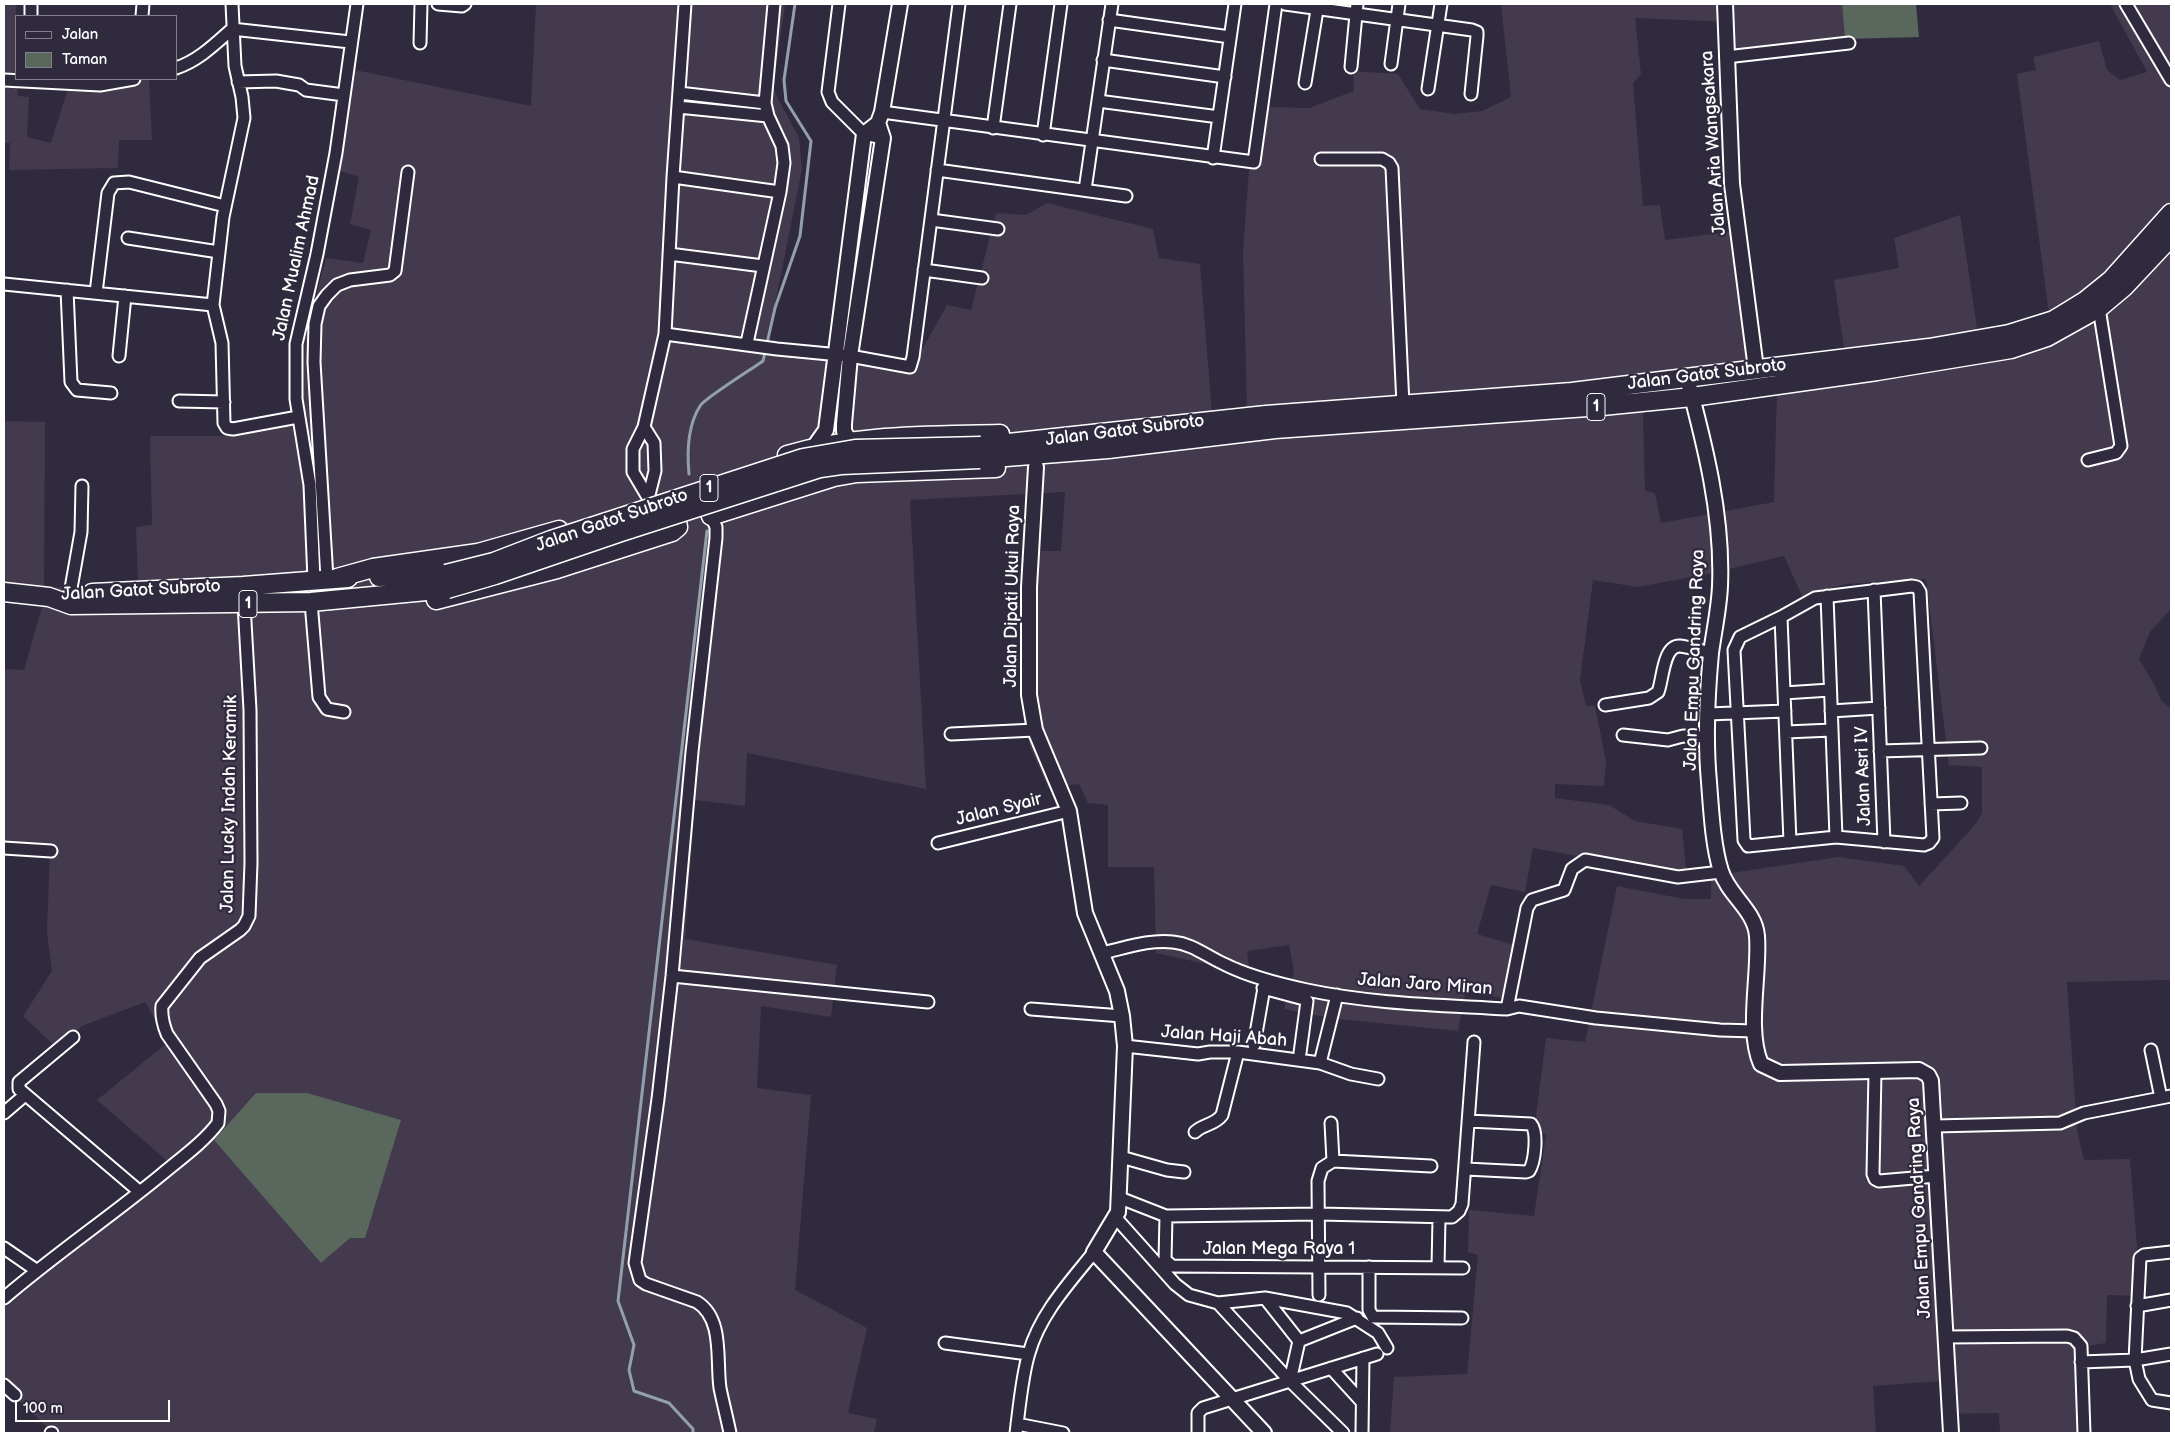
<!DOCTYPE html>
<html>
<head>
<meta charset="utf-8">
<style>
	body { margin:0 }
	#map { position:relative; width:2175px; height:1437px; overflow:hidden; background:#2f2a3d; font-family:"Balsamiq Sans",sans-serif }
	canvas { display:block }
	.frame { position:absolute; inset:0; border:5px solid #fff; pointer-events:none }
	.legend { position:absolute; left:15px; top:15px; width:162px; height:65px; box-sizing:border-box; background:#2f2a3d; border:1px solid #827f8b; margin:0; padding:6px 9px; list-style:none; font-size:15px; color:#fff }
	.legend li { display:flex; align-items:center; gap:10px; height:25px }
	.legend b { width:25px; border:1px solid #827f8b }
	.scale { position:absolute; left:15px; top:1400px; width:155px; height:22px; box-sizing:border-box; border:2px solid #fff; border-top:0; padding-left:6px; font-size:15px; line-height:18px; white-space:nowrap; color:#fff; -webkit-text-stroke:4px #2f2a3d; paint-order:stroke }
</style>
</head>
<body>
<div id="map">
<canvas width="2175" height="1437"></canvas>
<div class="frame"></div>
<ul class="legend">
<li><b style="height:6px;background:#2f2a3d"></b>Jalan</li>
<li><b style="height:14px;background:#5a675d"></b>Taman</li>
</ul>
<div class="scale">100 m</div>
</div>
<script>
const ctx = document.querySelector('canvas').getContext('2d');
ctx.lineJoin = 'round';
function fill(path, color) {
  ctx.fillStyle = color;
  ctx.fill(path, 'evenodd');
}
function trace(path, color, width, dash) {
  ctx.strokeStyle = color;
  ctx.lineWidth = width;
  ctx.lineCap = dash ? 'butt' : 'round';
  ctx.setLineDash(dash || []);
  ctx.stroke(path);
}
function drawText(font, color, halo, rows, align = 'center') {
  ctx.font = font + ' "Balsamiq Sans",sans-serif';
  ctx.lineWidth = 4.5;
  ctx.setLineDash([]);
  ctx.textBaseline = 'middle';
  ctx.strokeStyle = halo;
  ctx.fillStyle = color;
  for (const [text, x, y, turn = 0] of rows) {
    ctx.save();
    ctx.translate(x, y);
    ctx.rotate((+turn || 0) * Math.PI / 180);
    ctx.textAlign = isNaN(turn) ? turn : align;
    if (halo) ctx.strokeText(text, 0, 0);
    ctx.fillText(text, 0, 0);
    ctx.restore();
  }
}
fill(new Path2D(`
	M 4,4 L 16,4 L 16,79 L 18,96 L 29,97 L 27,137 L 51,143 L 71,79 L 149,79 L 152,140 L 119,140 L 118,168 L 9,170 L 10,143 L 4,143 Z
	M 536,4 L 785,4 L 773,89 L 799,138 L 802,169 L 767,345 L 911,369 L 947,305 L 971,310 L 996,213 L 1026,215 L 1047,203 L 1153,229 L 1159,258 L 1200,264 L 1212,413 L 1247,411 L 1243,252 L 1249,169 L 1262,107 L 1309,108 L 1354,91 L 1353,71 L 1398,74 L 1420,109 L 1455,114 L 1482,111 L 1511,97 L 1501,4 L 1842,4 L 1845,39 L 1729,52 L 1728,22 L 1635,18 L 1641,74 L 1633,83 L 1643,206 L 1660,205 L 1665,240 L 1736,231 L 1754,366 L 1642,381 L 1645,491 L 1655,493 L 1661,523 L 1774,502 L 1777,387 L 1848,375 L 1834,280 L 1899,268 L 1894,238 L 1960,215 L 1978,334 L 2049,314 L 2017,74 L 2036,70 L 2033,57 L 2099,41 L 2107,70 L 2120,80 L 2147,72 L 2110,4 L 2171,4 L 2171,609 L 2150,632 L 2139,659 L 2154,684 L 2162,702 L 2171,708 L 2171,980 L 2067,982 L 2077,1130 L 2084,1160 L 2130,1159 L 2141,1296 L 2107,1295 L 2106,1343 L 2079,1347 L 2081,1433 L 2000,1433 L 1999,1413 L 1944,1414 L 1941,1381 L 1873,1386 L 1876,1433 L 1390,1433 L 1394,1377 L 1467,1374 L 1478,1255 L 1468,1252 L 1469,1210 L 1534,1216 L 1546,1135 L 1534,1131 L 1546,1038 L 1585,1042 L 1617,886 L 1684,899 L 1711,899 L 1711,876 L 1838,857 L 1904,866 L 1919,886 L 1975,825 L 1982,813 L 1982,767 L 1949,765 L 1926,579 L 1846,584 L 1802,596 L 1784,556 L 1712,573 L 1638,587 L 1593,580 L 1580,680 L 1586,706 L 1595,706 L 1606,761 L 1604,786 L 1555,784 L 1555,798 L 1609,805 L 1635,821 L 1682,829 L 1686,869 L 1648,869 L 1533,848 L 1525,892 L 1491,885 L 1477,934 L 1524,948 L 1514,1001 L 1466,990 L 1458,1031 L 1330,1018 L 1284,1009 L 1294,971 L 1289,945 L 1247,951 L 1250,978 L 1206,964 L 1156,953 L 1154,867 L 1108,867 L 1108,805 L 1088,803 L 1079,784 L 1048,787 L 1030,747 L 1023,700 L 1027,551 L 1061,551 L 1065,492 L 910,500 L 926,789 L 747,753 L 745,806 L 695,800 L 685,939 L 837,965 L 831,1017 L 761,1006 L 757,1088 L 811,1095 L 795,1290 L 867,1328 L 848,1413 L 877,1419 L 874,1433 L 53,1433 L 4,1386 L 4,1302 L 174,1167 L 97,1100 L 168,1042 L 145,1002 L 82,1026 L 59,1050 L 23,1016 L 52,971 L 47,933 L 50,848 L 4,842 L 4,669 L 24,670 L 44,600 L 4,596 L 4,421 L 45,422 L 44,588 L 138,583 L 136,527 L 152,525 L 150,436 L 227,436 L 302,422 L 305,338 L 326,258 L 363,263 L 371,230 L 350,224 L 359,177 L 337,170 L 350,69 L 531,106 Z`), '#433a4e');
fill(new Path2D(`
	M 1842,4 L 1916,4 L 1919,37 L 1845,39 Z
	M 256,1093 L 307,1093 L 401,1120 L 365,1238 L 350,1238 L 321,1263 L 214,1140 Z`), '#5a675d');
trace(new Path2D(`
	M 689,474 C 687,453 688,425 700,406 C 705,398 752,369 763,361 L 775,308 L 800,236 L 811,141 L 786,101 L 784,80 L 795,4
	M 693,1433 L 693,1429 L 669,1403 L 634,1391 L 629,1370 L 634,1345 L 618,1301 L 707,531`), '#92a0ac', 3);
const minor = new Path2D(`
	M 232,4 L 235,66 L 242,97 L 244,118 L 223,217 L 213,305 L 222,343 L 224,423 L 227,428 L 233,429 L 298,417
	M 438,4 L 462,6 L 465,4
	M 839,4 L 828,92 L 832,102 L 864,134 L 883,138
	M 1285,4 L 1472,30 L 1477,32 L 1477,36 L 1471,94
	M 2126,4 L 2171,80
	M 31,16 L 31,4
	M 142,16 L 143,4
	M 1109,20 L 1230,37
	M 232,29 L 350,42
	M 420,43 L 421,4
	M 1726,57 L 1849,43
	M 1103,60 L 1225,77
	M 1391,64 L 1399,4
	M 1351,67 L 1357,4
	M 176,68 C 198,61 215,44 232,29
	M 4,80 L 100,85 L 134,79
	M 238,82 L 276,81 L 299,85 L 306,90 L 344,95
	M 1305,83 L 1318,4
	M 1428,89 L 1441,4
	M 679,93 L 765,103
	M 1098,101 L 1219,117
	M 678,107 L 768,116
	M 882,112 L 1254,162 L 1276,4
	M 993,128 L 1010,4
	M 1043,135 L 1061,4
	M 1213,158 L 1235,4
	M 1321,159 L 1382,159 L 1389,163 L 1392,168 L 1403,405
	M 937,170 L 1126,196
	M 673,177 L 780,192
	M 1085,190 L 1112,4
	M 931,220 L 998,229
	M 128,238 L 219,252
	M 669,254 L 763,266
	M 924,270 L 982,278
	M 4,284 L 213,305
	M 67,290 L 71,382 L 77,390 L 111,393
	M 96,293 L 108,193 L 114,183 L 129,182 L 225,206
	M 665,334 L 777,349 L 850,356 L 910,367 L 913,357 L 959,4
	M 747,343 L 780,192 L 784,163 L 782,146 L 768,116 L 765,103 L 774,4
	M 119,356 L 125,296
	M 179,401 L 224,402
	M 644,427 L 654,443 L 655,471 L 648,499
	M 2088,460 L 2116,453 L 2121,446 L 2099,308
	M 656,511 L 633,472 L 633,449 L 644,427 L 665,334 L 673,177 L 685,4
	M 707,514 L 711,516 L 716,527 L 716,538 L 692,752 L 672,976 L 658,1099 L 635,1263 L 640,1280 L 646,1284 L 697,1302 C 724,1319 716,1360 720,1388 C 723,1403 727,1418 730,1433
	M 327,579 L 314,362 L 315,324 L 319,306 L 327,295 L 337,285 L 350,280 L 390,275 L 395,271 L 408,172
	M 314,580 L 310,485 L 296,399 L 296,344 L 317,254 L 336,153 L 357,4
	M 1912,586 L 1917,587 L 1920,592 L 1933,838 L 1929,843 L 1924,845 L 1836,837 L 1748,846 L 1744,840 L 1734,650 L 1740,637 L 1781,617 L 1815,598 Z
	M 1874,590 L 1884,842
	M 70,594 L 81,532 L 82,486
	M 1827,596 L 1836,837
	M 311,602 L 319,697 L 327,709 L 344,712
	M 1781,617 L 1790,842
	M 1784,693 L 1830,690
	M 1605,705 L 1649,698 L 1658,692 C 1663,680 1663,645 1680,646 C 1690,647 1701,651 1711,653
	M 1831,711 L 1879,708
	M 1708,714 L 1785,711
	M 1786,732 L 1832,730
	M 951,734 L 1035,730
	M 1623,735 L 1668,740 L 1683,736 L 1707,737
	M 1880,751 L 1981,748
	M 1931,804 L 1961,803
	M 938,843 L 1069,811
	M 4,848 L 51,851
	M 1102,953 C 1125,948 1150,939 1173,942 C 1193,944 1206,956 1224,964 C 1250,977 1279,984 1307,990 C 1373,1004 1441,1005 1507,1009 L 1519,1006 L 1596,1018 L 1720,1030 L 1755,1031
	M 672,976 L 928,1002
	M 1263,988 L 1304,999 L 1307,1001 L 1300,1053
	M 1031,1009 L 1122,1016
	M 1507,1009 L 1527,908 L 1532,900 L 1564,890 L 1572,869 L 1585,860 L 1678,877 L 1721,872
	M 73,1037 L 19,1082 L 19,1089 L 140,1192
	M 1254,1045 L 1265,982
	M 1125,1046 L 1198,1054 L 1210,1052 L 1238,1052 L 1320,1063 L 1351,1074 L 1378,1079
	M 2151,1050 L 2161,1098
	M 1320,1063 L 1337,995
	M 1875,1072 L 1873,1174 L 1875,1179 L 1879,1181 L 1937,1176
	M 4,1113 L 25,1095
	M 1331,1123 L 1333,1161
	M 1935,1126 L 2060,1123 L 2084,1113 L 2171,1096
	M 1195,1132 C 1203,1124 1215,1125 1222,1115 L 1238,1052
	M 1121,1157 L 1167,1170 L 1184,1172
	M 1466,1169 L 1526,1172 L 1529,1171 C 1535,1162 1538,1132 1531,1124 L 1468,1121
	M 1120,1198 L 1166,1216 L 1319,1214 L 1452,1217 L 1459,1211 L 1462,1204 L 1474,1042
	M 1166,1216 L 1165,1260 L 1172,1266 L 1463,1268
	M 1116,1218 L 1175,1284 L 1189,1295 L 1218,1303 L 1265,1298 L 1347,1313 L 1378,1333 L 1387,1348
	M 4,1248 L 36,1270
	M 2171,1252 L 2144,1255 L 2140,1258 L 2135,1360 L 2139,1379 L 2152,1400 L 2171,1403
	M 1369,1267 L 1369,1310 L 1373,1317 L 1462,1318
	M 1438,1268 L 1439,1218
	M 1319,1295 L 1318,1181 L 1322,1168 L 1333,1161 L 1431,1166
	M 4,1298 C 54,1255 110,1217 161,1175 C 180,1159 203,1143 218,1123 L 219,1111 L 216,1104 L 167,1034 C 163,1024 161,1016 162,1006 L 200,958 L 240,930 L 244,926 L 249,916 L 251,863 L 250,710 L 244,604
	M 1265,1298 L 1299,1341 L 1357,1318
	M 1218,1303 L 1290,1381 L 1343,1433
	M 2137,1306 L 2171,1300
	M 1946,1337 L 2067,1336 L 2074,1338 L 2081,1346 L 2084,1433
	M 945,1343 L 1028,1354
	M 2081,1362 L 2135,1360 L 2171,1354
	M 1331,1368 L 1362,1402
	M 1290,1381 L 1299,1341
	M 4,1385 L 15,1395
	M 1017,1424 L 1063,1433
	M 51,1433 L 52,1433
	M 1016,1433 C 1019,1410 1022,1375 1029,1353 C 1040,1314 1070,1282 1094,1252
	M 1198,1433 L 1198,1413 L 1203,1408 L 1377,1354
	M 1362,1433 L 1363,1358`);
const tertiary = new Path2D(`
	M 1725,4 L 1732,184 L 1756,369
	M 1687,378 C 1705,445 1723,516 1720,586 C 1719,609 1714,631 1711,653 C 1707,696 1705,739 1709,782 C 1711,808 1713,847 1721,871 C 1728,895 1755,910 1757,936 C 1760,974 1746,1030 1761,1064 L 1780,1073 L 1919,1070 L 1928,1075 L 1931,1081 L 1951,1433
	M 849,440 L 844,431 L 844,424 L 850,356 L 883,138 L 878,123
	M 814,447 L 826,430 L 864,134 L 878,123 L 882,112 L 900,4
	M 1036,467 L 1029,587 L 1029,695 L 1035,730 L 1069,811 L 1085,913 L 1117,991 L 1122,1016 L 1125,1046 L 1118,1212 L 1094,1252 L 1264,1433`);
const trunk = new Path2D(`
	M 981,446 L 1266,415 L 1572,392 L 1929,348 L 2009,334 L 2054,320 L 2085,301 L 2111,280 L 2171,213
	M 787,455 C 857,434 928,436 1000,434
	M 980,459 L 1108,449 L 1275,429 L 1602,406 L 1692,397 L 1877,371 L 2011,349 L 2047,337 L 2099,308 L 2124,287 L 2171,237
	M 711,516 L 834,477 L 857,473 L 996,468
	M 379,577 L 446,574
	M 337,578 L 373,568 L 478,553 L 559,530
	M 4,592 L 49,597 L 71,605 L 311,602 L 447,589
	M 92,593 L 243,586 L 348,578
	M 436,600 L 557,569 L 672,532 L 678,527 L 675,512`);
trace(minor, '#fff', 15);
trace(tertiary, '#fff', 18);
trace(trunk, '#fff', 21);
trace(minor, '#2f2a3d', 11);
trace(tertiary, '#2f2a3d', 14);
trace(trunk, '#2f2a3d', 18);
const trunkBridge = new Path2D(`
	M 446,574 L 494,562 L 551,540 L 803,458 L 855,449 L 981,446
	M 447,589 L 495,575 L 621,532 L 820,468 L 841,465 L 980,459`);
trace(trunkBridge, '#fff', 21, []);
trace(trunkBridge, '#2f2a3d', 18);
for (const [x, y, w] of [
	[1596,407,18],
	[709,488,18],
	[248,604,18]
]) {
  const box = new Path2D();
  box.roundRect(x - w / 2, y - 13.5, w, 27, 4);
  ctx.fillStyle = '#2f2a3d';
  ctx.fill(box);
  trace(box, '#fff', 1);
}
drawText('bold 16px', '#fff', null, [
	["1",1596,407],
	["1",709,488],
	["1",248,604]
]);
drawText('18px', '#fff', '#2f2a3d', [
	["Jalan Aria Wangsakara",1714,143,-94],
	["Jalan Mualim Ahmad",297,258,-78],
	["Jalan Gatot Subroto",1707,375,-7],
	["Jalan Gatot Subroto",1125,431,-7],
	["Jalan Gatot Subroto",612,521,-19],
	["Jalan Gatot Subroto",141,591,-3],
	["Jalan Dipati Ukui Raya",1013,596,-89],
	["Jalan Empu Gandring Raya",1695,660,-88],
	["Jalan Asri IV",1864,776,-92],
	["Jalan Lucky Indah Keramik",230,804,-89],
	["Jalan Syair",999,810,-14],
	["Jalan Jaro Miran",1425,985,4],
	["Jalan Haji Abah",1224,1037,4],
	["Jalan Empu Gandring Raya",1920,1208,-93],
	["Jalan Mega Raya 1",1279,1249]
]);
</script>
</body>
</html>
